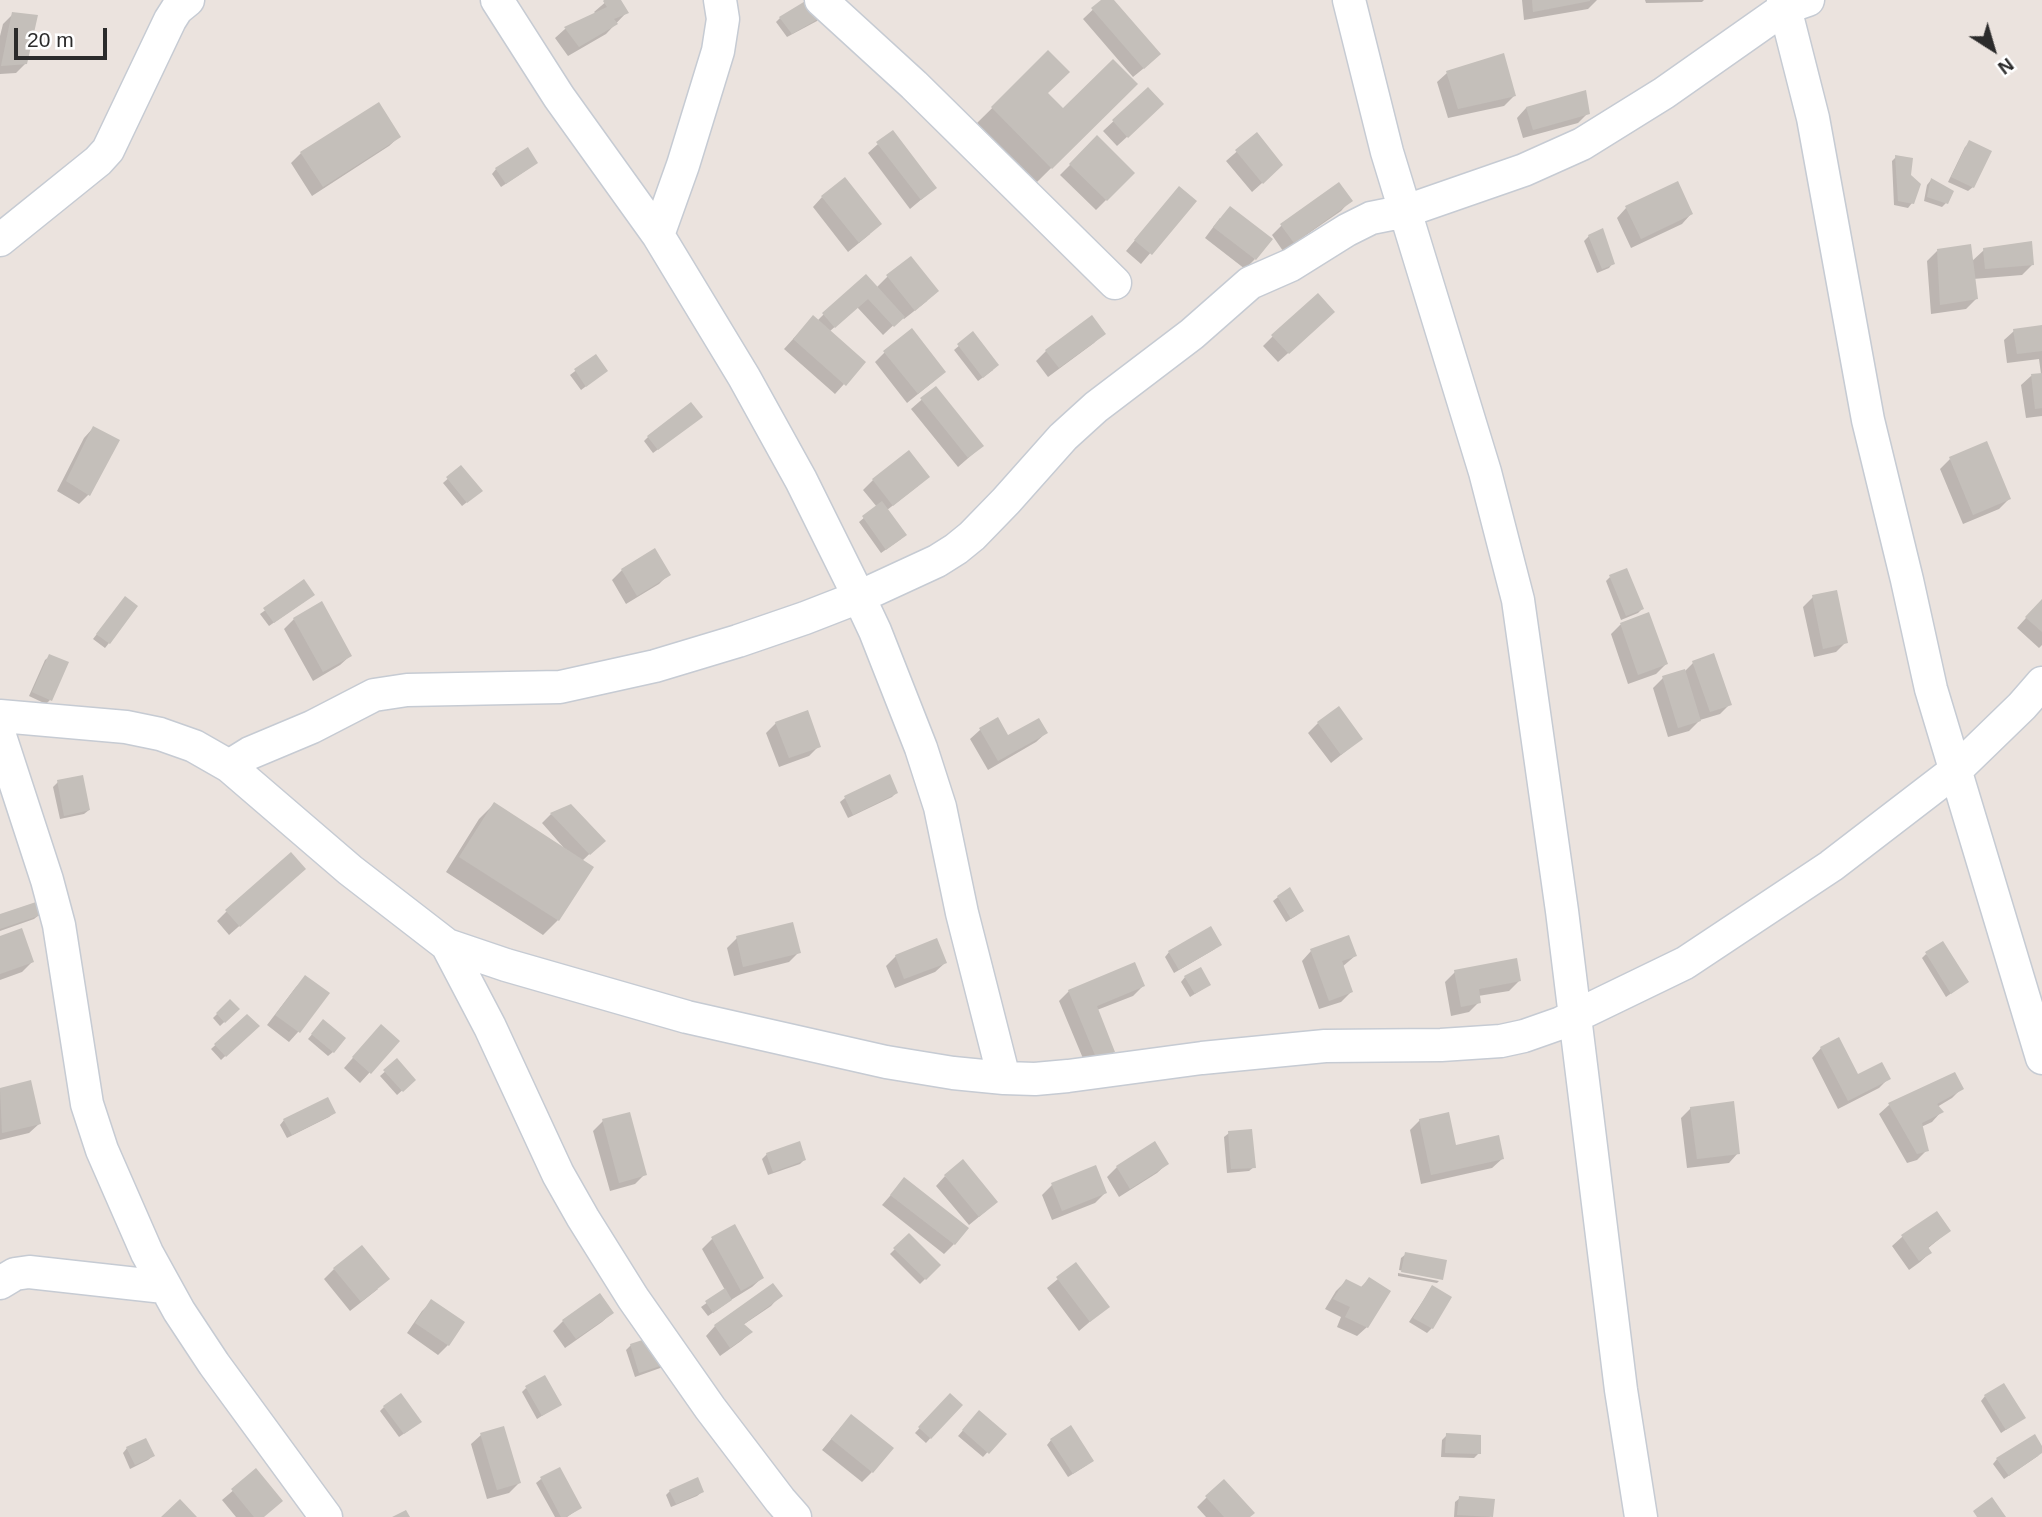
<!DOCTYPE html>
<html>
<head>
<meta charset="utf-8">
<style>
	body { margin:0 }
	#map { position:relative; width:2042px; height:1517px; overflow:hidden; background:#ebe3de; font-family:Arial,sans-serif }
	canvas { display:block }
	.north { position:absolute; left:1958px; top:14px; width:70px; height:70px; -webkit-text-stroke:5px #fff; paint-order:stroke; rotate:143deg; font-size:19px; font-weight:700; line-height:28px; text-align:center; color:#2b2b2b }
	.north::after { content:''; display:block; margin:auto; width:24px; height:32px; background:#2b2b2b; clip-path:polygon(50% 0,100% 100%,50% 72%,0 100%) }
	.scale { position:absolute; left:14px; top:28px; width:93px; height:32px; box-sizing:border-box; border:4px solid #2b2b2b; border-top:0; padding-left:9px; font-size:21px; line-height:24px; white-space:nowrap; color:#2b2b2b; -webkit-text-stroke:5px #fff; paint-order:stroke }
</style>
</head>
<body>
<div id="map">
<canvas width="2042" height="1517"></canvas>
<div class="north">N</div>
<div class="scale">20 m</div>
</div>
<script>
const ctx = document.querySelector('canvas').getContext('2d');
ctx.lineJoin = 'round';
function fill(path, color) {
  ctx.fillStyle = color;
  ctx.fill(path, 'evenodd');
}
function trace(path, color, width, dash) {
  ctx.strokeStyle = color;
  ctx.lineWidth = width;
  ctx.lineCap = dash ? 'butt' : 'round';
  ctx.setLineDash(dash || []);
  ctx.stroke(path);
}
fill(new Path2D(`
	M 608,0 L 619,0 L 627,12 L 606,34 L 568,56 L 555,38 L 565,29 L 596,14 L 594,12 Z
	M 1103,0 L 1112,0 L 1149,64 L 1133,77 L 1083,19 Z
	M 1522,0 L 1597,0 L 1588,9 L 1524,20 Z
	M 1645,0 L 1704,0 L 1702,2 L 1646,3 Z
	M 13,14 L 26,63 L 16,73 L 0,74 L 0,36 L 3,24 Z
	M 821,16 L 817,21 L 787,37 L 776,22 L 780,18 Z
	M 1048,53 L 1046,93 L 1063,110 L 1136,84 L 1036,183 L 977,123 Z
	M 1447,73 L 1514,96 L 1504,106 L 1448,118 L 1437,82 Z
	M 1148,89 L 1152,114 L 1117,146 L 1103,131 Z
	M 1526,108 L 1588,113 L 1578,123 L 1523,138 L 1517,118 Z
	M 1257,134 L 1271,175 L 1252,192 L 1226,161 Z
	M 399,137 L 389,146 L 312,196 L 291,163 L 301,153 Z
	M 1097,138 L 1133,173 L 1096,210 L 1060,175 Z
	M 1970,142 L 1973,187 L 1968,191 L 1948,182 L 1965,147 Z
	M 878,144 L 935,188 L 910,209 L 868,153 Z
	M 1896,157 L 1912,203 L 1908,208 L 1894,205 L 1892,161 Z
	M 531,167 L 501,187 L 492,174 L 496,169 Z
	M 1931,180 L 1946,203 L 1942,207 L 1924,201 L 1927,185 Z
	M 822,197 L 870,234 L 848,252 L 813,207 Z
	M 1170,198 L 1194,201 L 1141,264 L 1126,251 Z
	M 1350,201 L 1341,211 L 1283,251 L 1272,235 L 1282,225 Z
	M 1626,208 L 1691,214 L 1682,224 L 1631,248 L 1617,218 Z
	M 1220,218 L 1255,259 L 1245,269 L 1205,238 Z
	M 1589,236 L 1613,263 L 1609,268 L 1597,273 L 1584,241 Z
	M 1984,250 L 2032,265 L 2022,275 L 1973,279 L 1976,299 L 1966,309 L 1931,314 L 1927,261 L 1937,251 L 1971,262 Z
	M 888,276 L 927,301 L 904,319 L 902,317 L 883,335 L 857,307 L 829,332 L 844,384 L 835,394 L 784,349 L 804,327 L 817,321 L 824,314 L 876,288 Z
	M 1092,317 L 1103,333 L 1094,343 L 1048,377 L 1036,361 L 1046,351 Z
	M 1323,322 L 1278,362 L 1263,346 L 1273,336 Z
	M 2042,327 L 2042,416 L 2026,418 L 2021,385 L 2031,376 L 2041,374 L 2039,359 L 2007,363 L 2004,340 L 2014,331 Z
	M 973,334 L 993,370 L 978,381 L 954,350 Z
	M 885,352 L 934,381 L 907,403 L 875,362 Z
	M 595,356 L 601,375 L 581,390 L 570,375 Z
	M 935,388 L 982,446 L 958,467 L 911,409 Z
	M 696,421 L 653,453 L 644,441 L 648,437 Z
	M 93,428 L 89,494 L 79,504 L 57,491 L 84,438 Z
	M 1950,459 L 2009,499 L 1999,509 L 1963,524 L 1940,469 Z
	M 461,467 L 476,495 L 462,506 L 443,483 Z
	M 873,480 L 918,486 L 887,510 L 901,539 L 881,553 L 859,522 L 877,507 L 863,490 Z
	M 622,570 L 669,574 L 659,584 L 626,604 L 612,580 Z
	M 1610,577 L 1642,609 L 1638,613 L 1621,620 L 1606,581 Z
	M 304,582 L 308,599 L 269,626 L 260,614 Z
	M 1813,597 L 1846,642 L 1836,652 L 1814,657 L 1803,607 Z
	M 2042,600 L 2042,645 L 2039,648 L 2017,628 Z
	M 121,603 L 109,643 L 105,648 L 93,639 Z
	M 1648,614 L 1666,664 L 1656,674 L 1628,684 L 1611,634 L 1620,625 Z
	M 294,619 L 350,656 L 340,665 L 313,681 L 284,629 Z
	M 50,656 L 50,700 L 46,704 L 29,696 L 45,660 Z
	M 1693,663 L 1730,704 L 1720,714 L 1700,720 L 1689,731 L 1668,737 L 1653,688 L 1663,678 L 1684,672 Z
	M 998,720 L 1008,737 L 1046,733 L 1036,742 L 988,770 L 970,739 L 980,730 Z
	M 776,723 L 819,746 L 809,756 L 779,767 L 766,733 Z
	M 1318,723 L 1361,739 L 1331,763 L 1308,733 Z
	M 889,777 L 896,793 L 892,797 L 848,818 L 840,802 L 845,798 Z
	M 58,782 L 89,810 L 84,814 L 60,819 L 53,787 Z
	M 494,804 L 564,848 L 542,823 L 551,814 L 603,841 L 582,861 L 558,920 L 543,935 L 446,872 L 479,819 Z
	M 294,878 L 229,935 L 217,921 L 226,912 Z
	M 1278,897 L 1297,915 L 1286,922 L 1273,901 Z
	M 39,915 L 34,919 L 0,931 L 0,916 Z
	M 0,938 L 32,962 L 22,972 L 0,980 Z
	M 737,938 L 799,952 L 789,962 L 734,976 L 727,948 Z
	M 1215,949 L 1174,973 L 1165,957 L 1169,952 Z
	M 1311,951 L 1355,956 L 1342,967 L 1351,992 L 1341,1002 L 1319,1009 L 1302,961 Z
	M 1926,954 L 1967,982 L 1946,997 L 1922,958 Z
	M 896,956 L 945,963 L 935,972 L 895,988 L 886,966 Z
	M 1455,972 L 1519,981 L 1509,991 L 1478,996 L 1479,1002 L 1469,1012 L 1451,1016 L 1445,982 Z
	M 306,977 L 327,993 L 298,1032 L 289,1042 L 267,1025 L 296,987 Z
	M 1185,977 L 1209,985 L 1190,997 L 1181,982 Z
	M 1143,986 L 1133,996 L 1097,1010 L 1113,1052 L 1103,1061 L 1087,1068 L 1059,1001 L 1069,991 Z
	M 230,1001 L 238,1009 L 220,1026 L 213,1018 Z
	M 247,1016 L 257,1026 L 221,1060 L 211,1049 Z
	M 319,1026 L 333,1052 L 328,1056 L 308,1039 Z
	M 372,1036 L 398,1041 L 360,1083 L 344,1068 Z
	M 1821,1048 L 1857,1077 L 1889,1078 L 1879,1088 L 1838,1109 L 1812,1058 Z
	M 397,1061 L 414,1080 L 397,1095 L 380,1076 Z
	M 30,1082 L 39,1124 L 29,1133 L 0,1140 L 0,1089 Z
	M 1962,1088 L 1952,1098 L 1937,1107 L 1941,1112 L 1932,1122 L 1921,1127 L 1927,1150 L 1917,1160 L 1907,1163 L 1879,1114 L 1889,1105 Z
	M 1691,1108 L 1738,1153 L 1729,1163 L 1687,1168 L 1681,1118 Z
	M 334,1113 L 329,1117 L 287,1138 L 280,1125 L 284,1120 Z
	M 1420,1120 L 1454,1147 L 1502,1159 L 1492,1168 L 1421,1184 L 1410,1130 Z
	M 603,1121 L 645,1174 L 635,1184 L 610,1191 L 593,1131 Z
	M 1229,1133 L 1254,1167 L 1249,1171 L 1227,1173 L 1224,1137 Z
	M 1155,1143 L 1167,1164 L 1157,1173 L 1119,1197 L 1107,1177 L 1117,1167 Z
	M 767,1154 L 804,1160 L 800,1164 L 768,1175 L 762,1159 Z
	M 945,1176 L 986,1211 L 969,1225 L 936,1186 Z
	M 904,1180 L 954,1244 L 944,1254 L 882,1205 Z
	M 1052,1185 L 1105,1193 L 1095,1203 L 1052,1220 L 1042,1195 Z
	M 1936,1213 L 1949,1231 L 1927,1249 L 1930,1253 L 1920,1262 L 1909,1270 L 1892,1246 L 1902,1237 Z
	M 734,1226 L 762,1278 L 752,1287 L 731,1300 L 708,1316 L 701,1307 L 725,1290 L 702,1249 L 712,1239 Z
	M 909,1235 L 939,1265 L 920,1284 L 890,1254 Z
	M 1406,1254 L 1445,1261 L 1441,1279 L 1399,1270 L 1401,1258 Z
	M 1075,1265 L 1107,1307 L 1079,1331 L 1047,1288 Z
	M 334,1269 L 378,1289 L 350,1311 L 324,1279 Z
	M 1398,1273 L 1439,1281 L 1437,1283 L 1398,1276 Z
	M 1369,1279 L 1367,1327 L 1357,1336 L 1337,1327 L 1341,1317 L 1325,1309 L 1336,1291 L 1346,1281 L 1360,1288 Z
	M 1432,1287 L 1432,1328 L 1427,1333 L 1409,1322 Z
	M 780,1296 L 771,1306 L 743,1325 L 751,1332 L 741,1341 L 720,1356 L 706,1336 L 715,1326 Z
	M 432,1301 L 463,1323 L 448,1345 L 438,1355 L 407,1333 L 422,1311 Z
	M 612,1313 L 602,1322 L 565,1348 L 553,1331 L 563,1321 Z
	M 657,1337 L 663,1367 L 635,1377 L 626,1350 L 631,1345 Z
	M 526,1388 L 559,1405 L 537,1419 L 522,1392 Z
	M 950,1395 L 960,1405 L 926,1443 L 915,1433 Z
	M 1985,1396 L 2024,1418 L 2001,1433 L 1981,1401 Z
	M 384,1407 L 415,1426 L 399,1437 L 380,1411 Z
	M 979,1412 L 1004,1434 L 983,1457 L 958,1436 Z
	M 842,1426 L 872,1472 L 862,1482 L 822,1450 Z
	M 481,1435 L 519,1483 L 509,1493 L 487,1499 L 471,1444 Z
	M 1447,1435 L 1479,1453 L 1474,1458 L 1441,1457 L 1442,1440 Z
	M 1051,1440 L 1087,1465 L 1068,1477 L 1047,1445 Z
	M 127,1448 L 153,1456 L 148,1460 L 130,1469 L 123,1453 Z
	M 2042,1450 L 2038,1456 L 2004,1479 L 1993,1464 L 1997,1459 Z
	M 559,1469 L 580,1508 L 567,1517 L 555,1517 L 536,1483 L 541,1479 Z
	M 256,1471 L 263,1517 L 236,1517 L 222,1500 Z
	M 670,1491 L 702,1492 L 697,1496 L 671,1507 L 666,1495 Z
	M 1207,1497 L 1248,1517 L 1206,1517 L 1197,1507 Z
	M 1460,1498 L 1491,1517 L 1454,1517 L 1455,1502 Z`), '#0003');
fill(new Path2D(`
	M 604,0 L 621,0 L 629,13 L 614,19 L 618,24 L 579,47 L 564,27 L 607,7 L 603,1 Z
	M 807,0 L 823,16 L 792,34 L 779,17 Z
	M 1101,0 L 1114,0 L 1161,54 L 1144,69 L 1091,8 Z
	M 1532,0 L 1590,0 L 1590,1 L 1533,12 Z
	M 12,12 L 38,15 L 27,64 L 1,66 Z
	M 1048,50 L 1070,72 L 1048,93 L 1063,108 L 1113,59 L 1138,84 L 1052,169 L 991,107 Z
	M 1504,53 L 1516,96 L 1458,109 L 1446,71 Z
	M 1148,87 L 1164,104 L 1128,138 L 1112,120 Z
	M 1586,90 L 1590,114 L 1533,130 L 1526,107 Z
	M 379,102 L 401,137 L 323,187 L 300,152 Z
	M 893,130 L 937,188 L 921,200 L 876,142 Z
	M 1257,132 L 1283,165 L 1263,184 L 1235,150 Z
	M 1097,135 L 1135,173 L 1107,201 L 1069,164 Z
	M 1969,140 L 1992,151 L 1974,188 L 1951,177 Z
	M 528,147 L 538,163 L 506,184 L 495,168 Z
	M 1895,155 L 1913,158 L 1911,175 L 1921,184 L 1914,204 L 1898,201 Z
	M 845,177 L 882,224 L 859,243 L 821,196 Z
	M 1931,178 L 1954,191 L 1948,204 L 1927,197 Z
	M 1678,181 L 1693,214 L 1641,239 L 1625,206 Z
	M 1339,182 L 1353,201 L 1294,243 L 1280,224 Z
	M 1179,186 L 1197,201 L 1152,255 L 1134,240 Z
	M 1230,206 L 1273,239 L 1256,260 L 1213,227 Z
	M 1603,228 L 1615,264 L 1602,269 L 1588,235 Z
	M 2032,241 L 2034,265 L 1985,269 L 1983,248 Z
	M 1971,244 L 1978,299 L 1940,305 L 1937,249 Z
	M 911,256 L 939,291 L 915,311 L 886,275 Z
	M 866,274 L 905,317 L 894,327 L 868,299 L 835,328 L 822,313 Z
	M 1318,293 L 1335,312 L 1289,354 L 1271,335 Z
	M 813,315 L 866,362 L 846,386 L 793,339 Z
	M 1092,315 L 1106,334 L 1059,368 L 1045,350 Z
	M 2042,325 L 2042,351 L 2017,354 L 2013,329 Z
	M 912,328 L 946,372 L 918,394 L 883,351 Z
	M 973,331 L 999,365 L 983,378 L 957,344 Z
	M 596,354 L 608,371 L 586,387 L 574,369 Z
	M 2042,373 L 2042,408 L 2035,409 L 2031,374 Z
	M 936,386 L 984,446 L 968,458 L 920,398 Z
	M 691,402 L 703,417 L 658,450 L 647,436 Z
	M 93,426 L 120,440 L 90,496 L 66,481 Z
	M 1987,441 L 2011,499 L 1973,515 L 1949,457 Z
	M 909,450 L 930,477 L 893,506 L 872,479 Z
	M 461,465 L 483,491 L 467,503 L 446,477 Z
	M 882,501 L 907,535 L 886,550 L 862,516 Z
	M 655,548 L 671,575 L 637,596 L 621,569 Z
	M 1627,568 L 1644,609 L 1626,616 L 1609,575 Z
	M 304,579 L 315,595 L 274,623 L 263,608 Z
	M 1837,590 L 1848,643 L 1823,649 L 1812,595 Z
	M 125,596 L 138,606 L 110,644 L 96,634 Z
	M 2042,599 L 2042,632 L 2025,617 Z
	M 322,601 L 352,656 L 323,672 L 293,618 Z
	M 1649,612 L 1668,664 L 1638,675 L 1620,623 Z
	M 1714,653 L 1732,705 L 1710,712 L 1692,661 Z
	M 49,654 L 69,662 L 52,701 L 32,692 Z
	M 1685,669 L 1701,721 L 1678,728 L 1662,676 Z
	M 1339,706 L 1363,739 L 1341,755 L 1317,722 Z
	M 808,710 L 821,747 L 789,758 L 775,722 Z
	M 998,717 L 1008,735 L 1039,718 L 1048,733 L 998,761 L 979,728 Z
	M 890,774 L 898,793 L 853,815 L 844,796 Z
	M 83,775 L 90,810 L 64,816 L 57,780 Z
	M 494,802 L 594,867 L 559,921 L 459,857 Z
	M 571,804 L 606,841 L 590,855 L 550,813 Z
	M 291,852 L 306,869 L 240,927 L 225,910 Z
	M 1290,887 L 1304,911 L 1291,919 L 1277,896 Z
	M 36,902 L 41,915 L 0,929 L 0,914 Z
	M 793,922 L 801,953 L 743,967 L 736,936 Z
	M 1211,926 L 1222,945 L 1179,970 L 1168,951 Z
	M 22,928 L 34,962 L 0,974 L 0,936 Z
	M 1349,935 L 1357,956 L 1342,961 L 1353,992 L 1329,1001 L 1310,949 Z
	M 937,938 L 947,963 L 904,979 L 895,955 Z
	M 1943,941 L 1969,982 L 1951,994 L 1925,952 Z
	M 1517,958 L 1521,981 L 1479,989 L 1481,1003 L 1461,1007 L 1454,970 Z
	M 1135,962 L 1145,986 L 1097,1006 L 1115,1052 L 1097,1060 L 1068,990 Z
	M 1201,967 L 1211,985 L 1195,994 L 1184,976 Z
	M 305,975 L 330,993 L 300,1033 L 275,1015 Z
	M 230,999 L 240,1009 L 225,1023 L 216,1013 Z
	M 247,1014 L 260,1026 L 226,1057 L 214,1044 Z
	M 323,1019 L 346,1038 L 334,1053 L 311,1034 Z
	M 381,1024 L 400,1041 L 371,1074 L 352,1057 Z
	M 1839,1037 L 1858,1074 L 1882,1062 L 1891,1079 L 1848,1101 L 1820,1047 Z
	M 397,1058 L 416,1080 L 403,1092 L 383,1070 Z
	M 1955,1072 L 1964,1089 L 1937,1104 L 1944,1112 L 1922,1123 L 1929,1151 L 1917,1154 L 1888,1103 Z
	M 31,1080 L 41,1124 L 2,1133 L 0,1088 Z
	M 328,1097 L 336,1113 L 292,1135 L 283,1119 Z
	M 1734,1101 L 1740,1154 L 1697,1159 L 1690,1107 Z
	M 630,1112 L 647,1175 L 619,1183 L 602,1119 Z
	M 1449,1112 L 1456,1145 L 1499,1135 L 1504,1159 L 1431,1175 L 1419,1119 Z
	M 1252,1129 L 1256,1168 L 1231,1169 L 1228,1131 Z
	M 800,1141 L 806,1160 L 773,1172 L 766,1153 Z
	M 1155,1141 L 1169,1164 L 1130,1189 L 1116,1166 Z
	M 963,1159 L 998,1202 L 979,1217 L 944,1175 Z
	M 1096,1165 L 1107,1193 L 1062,1211 L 1051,1183 Z
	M 904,1177 L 969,1228 L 955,1245 L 890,1195 Z
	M 1937,1211 L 1951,1231 L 1928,1247 L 1932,1253 L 1919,1261 L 1901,1235 Z
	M 735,1224 L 764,1278 L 741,1291 L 711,1237 Z
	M 909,1233 L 941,1265 L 926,1280 L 893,1248 Z
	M 362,1245 L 390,1279 L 361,1302 L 333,1268 Z
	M 1405,1252 L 1447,1260 L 1443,1280 L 1401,1272 Z
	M 1076,1262 L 1110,1307 L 1090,1322 L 1056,1277 Z
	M 1369,1277 L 1391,1291 L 1368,1328 L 1345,1317 L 1350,1307 L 1333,1299 L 1346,1279 L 1362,1287 Z
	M 773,1283 L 783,1296 L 744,1324 L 753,1332 L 730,1348 L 714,1325 Z
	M 1432,1285 L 1452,1297 L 1433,1329 L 1413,1318 Z
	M 725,1288 L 732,1300 L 713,1313 L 705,1301 Z
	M 600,1293 L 614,1313 L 576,1339 L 562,1320 Z
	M 431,1299 L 465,1322 L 449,1346 L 415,1323 Z
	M 658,1335 L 669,1363 L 639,1373 L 630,1344 Z
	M 545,1375 L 562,1405 L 542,1416 L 525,1386 Z
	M 2004,1383 L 2026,1418 L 2006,1430 L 1984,1395 Z
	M 401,1393 L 422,1422 L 404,1434 L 383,1406 Z
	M 950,1393 L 963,1405 L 931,1439 L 918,1427 Z
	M 979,1410 L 1007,1434 L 989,1454 L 962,1430 Z
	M 851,1414 L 894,1448 L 873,1473 L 831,1439 Z
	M 1071,1425 L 1094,1461 L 1073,1474 L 1050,1439 Z
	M 504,1426 L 521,1483 L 497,1490 L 480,1433 Z
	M 1446,1433 L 1481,1435 L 1481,1454 L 1445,1453 Z
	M 2035,1434 L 2042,1446 L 2042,1453 L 2009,1476 L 1996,1458 Z
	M 146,1438 L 155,1456 L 135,1465 L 126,1447 Z
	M 560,1467 L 582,1508 L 566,1517 L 561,1517 L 540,1477 Z
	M 256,1468 L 283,1501 L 264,1517 L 254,1517 L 231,1489 Z
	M 698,1477 L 704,1492 L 676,1504 L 669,1490 Z
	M 1224,1479 L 1255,1513 L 1250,1517 L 1224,1517 L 1205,1496 Z
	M 1459,1496 L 1495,1499 L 1493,1517 L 1457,1515 Z
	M 1992,1497 L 2006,1517 L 1977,1517 L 1973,1511 Z
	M 180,1499 L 197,1517 L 161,1517 Z
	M 406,1510 L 410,1517 L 392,1517 Z`), '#c4bfba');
const minor = new Path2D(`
	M 497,0 L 559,97 L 658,235 L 744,377 L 801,480 L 859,597 L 875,631 L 921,748 L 940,807 L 962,913 L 1004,1078
	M 821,0 L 914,85 L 1115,283
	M 1349,0 L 1387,152 L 1485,472 L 1518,600 L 1562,911 L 1621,1390 L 1641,1517
	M 1783,0 L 1813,118 L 1868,420 L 1907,580 L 1931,689 L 2042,1058
	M 658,235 L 683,165 L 718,51 L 723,19 L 720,0
	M 0,240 L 98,161 L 108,150 L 170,20 L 177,9 L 188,0
	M 0,716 L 126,727 L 160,734 L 194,746 L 229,766 L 350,870 L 447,945 L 506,965 L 687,1017 L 886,1062 L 953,1073 L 1004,1078 L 1035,1079 L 1068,1076 L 1202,1058 L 1325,1046 L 1441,1045 L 1501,1041 L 1524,1036 L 1561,1023 L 1685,963 L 1831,866 L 1956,770 L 2022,706 L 2042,683
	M 0,736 L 47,880 L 59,925 L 87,1104 L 102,1150 L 147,1253 L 179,1311 L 214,1364 L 326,1517
	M 229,766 L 250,753 L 312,727 L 374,695 L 407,690 L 560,687 L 655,666 L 738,641 L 805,618 L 859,597 L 937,561 L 956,549 L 972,536 L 1006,501 L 1063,437 L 1096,407 L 1192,334 L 1250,283 L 1291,265 L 1347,230 L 1371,218 L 1406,211 L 1524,170 L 1582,144 L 1664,93 L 1785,8 L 1808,0
	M 447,945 L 490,1027 L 558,1174 L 583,1218 L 633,1298 L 710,1408 L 780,1500 L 795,1517
	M 0,1283 L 15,1274 L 29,1272 L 164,1287`);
trace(minor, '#c6cbd3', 35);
trace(minor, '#fff', 32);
</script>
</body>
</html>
